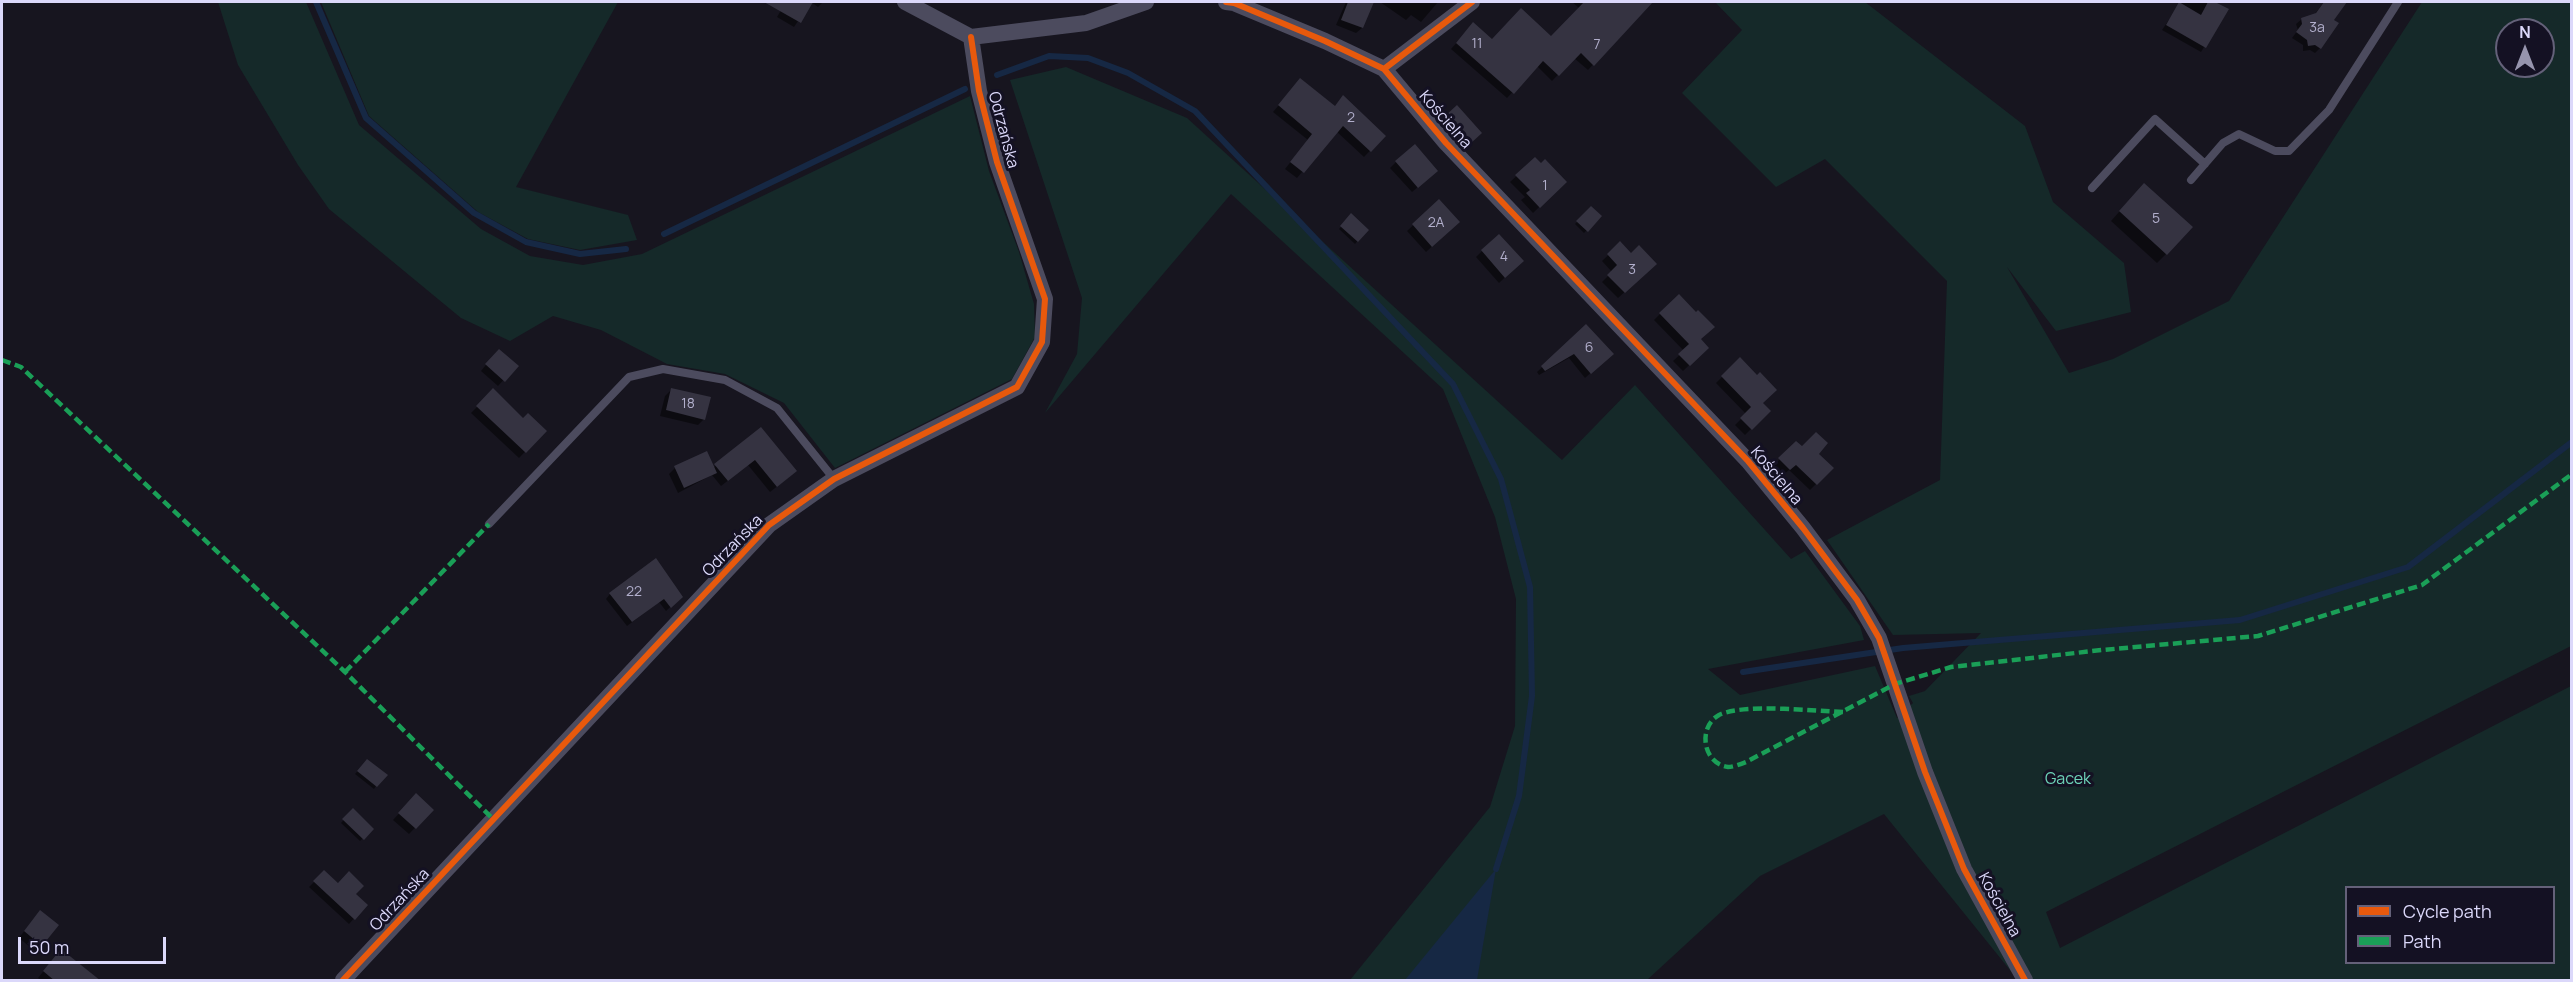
<!DOCTYPE html>
<html>
<head>
<meta charset="utf-8">
<style>
	body { margin:0 }
	#map { position:relative; width:2573px; height:982px; overflow:hidden; background:#17151f; font-family:Manrope,sans-serif }
	canvas { display:block }
	.frame { position:absolute; inset:0; border:3px solid #dbd8fa; pointer-events:none }
	.legend { position:absolute; left:2345px; top:886px; width:210px; height:78px; box-sizing:border-box; background:#141123; border:2px solid #646179; margin:0; padding:8px 10px; list-style:none; font-size:18px; color:#dbd8fa }
	.legend li { display:flex; align-items:center; gap:12px; height:30px }
	.legend b { width:30px; border:2px solid #646179 }
	.north { position:absolute; left:2495px; top:18px; width:60px; height:60px; box-sizing:border-box; background:#141123; border:2px solid #646179; border-radius:50%; rotate:0deg; font-size:16px; font-weight:700; line-height:24px; text-align:center; color:#dbd8fa }
	.north::after { content:''; display:block; margin:auto; width:21px; height:27px; background:#9694ad; clip-path:polygon(50% 0,100% 100%,50% 72%,0 100%) }
	.scale { position:absolute; left:18px; top:937px; width:148px; height:27px; box-sizing:border-box; border:3px solid #dbd8fa; border-top:0; padding-left:8px; font-size:18px; line-height:21px; white-space:nowrap; color:#dbd8fa; -webkit-text-stroke:4px #141123; paint-order:stroke }
</style>
</head>
<body>
<div id="map">
<canvas width="2573" height="982"></canvas>
<div class="frame"></div>
<ul class="legend">
<li><b style="height:8px;background:#e8590c"></b>Cycle path</li>
<li><b style="height:8px;background:#1a9f57"></b>Path</li>
</ul>
<div class="north">N</div>
<div class="scale">50 m</div>
</div>
<script>
const ctx = document.querySelector('canvas').getContext('2d');
ctx.lineJoin = 'round';
function fill(path, color) {
  ctx.fillStyle = color;
  ctx.fill(path, 'evenodd');
}
function trace(path, color, width, dash) {
  ctx.strokeStyle = color;
  ctx.lineWidth = width;
  ctx.lineCap = dash ? 'butt' : 'round';
  ctx.setLineDash(dash || []);
  ctx.stroke(path);
}
function drawText(font, color, halo, rows, align = 'center') {
  ctx.font = font + ' Manrope,sans-serif';
  ctx.lineWidth = 6;
  ctx.setLineDash([]);
  ctx.textBaseline = 'middle';
  ctx.strokeStyle = halo;
  ctx.fillStyle = color;
  for (const [text, x, y, turn = 0] of rows) {
    ctx.save();
    ctx.translate(x, y);
    ctx.rotate((+turn || 0) * Math.PI / 180);
    ctx.textAlign = isNaN(turn) ? turn : align;
    if (halo) ctx.strokeText(text, 0, 0);
    ctx.fillText(text, 0, 0);
    ctx.restore();
  }
}
fill(new Path2D(`
	M 218,2 L 306,2 L 359,125 L 481,229 L 530,256 L 583,265 L 642,254 L 970,96 L 989,171 L 1019,252 L 1034,304 L 1035,337 L 1012,379 L 835,468 L 784,403 L 725,374 L 667,364 L 601,330 L 553,316 L 510,341 L 461,318 L 329,209 L 298,165 L 238,65 Z
	M 321,2 L 618,2 L 516,187 L 628,215 L 637,240 L 580,250 L 528,239 L 478,212 L 369,116 Z
	M 1715,2 L 1865,2 L 2025,126 L 2053,202 L 2124,263 L 2131,312 L 2056,331 L 2007,267 L 2069,373 L 2113,359 L 2229,301 L 2422,2 L 2571,2 L 2571,646 L 2046,912 L 2060,948 L 2571,686 L 2571,980 L 2018,980 L 1884,814 L 1760,876 L 1647,980 L 1350,980 L 1490,807 L 1515,726 L 1516,599 L 1495,517 L 1443,389 L 1231,194 L 1045,413 L 1077,354 L 1082,298 L 1010,80 L 1066,67 L 1187,118 L 1562,460 L 1635,385 L 1791,559 L 1805,551 L 1860,626 L 1864,640 L 1708,669 L 1740,695 L 1875,666 L 1897,718 L 1913,703 L 1909,696 L 1925,691 L 1981,633 L 1893,635 L 1827,540 L 1940,480 L 1947,281 L 1825,159 L 1776,187 L 1682,93 L 1742,30 ZM 2507,30 L 2543,30 L 2543,66 L 2507,66 ZM 2346,888 L 2554,888 L 2554,962 L 2346,962 Z`), '#152929');
fill(new Path2D(`
	M 1496,869 L 1477,980 L 1405,980 Z`), '#162844');
fill(new Path2D(`
	M 786,2 L 823,2 L 818,7 L 811,2 L 794,27 L 777,17 Z
	M 1346,2 L 1372,2 L 1362,28 L 1356,33 L 1336,25 Z
	M 1380,2 L 1438,2 L 1421,22 L 1411,15 L 1406,20 Z
	M 1572,2 L 1643,2 L 1647,6 L 1588,70 L 1574,58 L 1552,81 L 1537,66 L 1507,98 L 1451,49 L 1468,30 L 1492,41 L 1551,38 L 1579,8 Z
	M 2181,2 L 2212,2 L 2227,10 L 2201,52 L 2162,30 Z
	M 2324,2 L 2336,2 L 2343,6 L 2332,20 L 2320,48 L 2315,53 L 2310,50 L 2303,51 L 2303,45 L 2292,38 L 2298,30 L 2296,24 L 2302,19 L 2314,15 Z
	M 1295,86 L 1334,107 L 1384,136 L 1364,157 L 1336,131 L 1297,178 L 1285,169 L 1308,140 L 1273,112 Z
	M 1457,107 L 1480,133 L 1463,149 L 1440,123 Z
	M 1535,159 L 1565,182 L 1533,213 L 1521,200 L 1525,197 L 1510,182 Z
	M 1396,162 L 1430,177 L 1412,192 L 1390,168 Z
	M 2135,194 L 2166,254 L 2157,263 L 2111,221 Z
	M 1439,201 L 1452,228 L 1426,252 L 1407,231 Z
	M 1591,208 L 1600,216 L 1584,233 L 1575,224 Z
	M 1351,216 L 1367,230 L 1355,244 L 1339,229 Z
	M 1620,244 L 1649,270 L 1618,298 L 1602,282 L 1612,272 L 1602,261 Z
	M 1482,251 L 1516,267 L 1499,283 L 1476,257 Z
	M 1678,296 L 1700,340 L 1707,348 L 1683,371 L 1673,361 L 1684,351 L 1654,320 Z
	M 1586,326 L 1612,354 L 1585,378 L 1569,358 L 1539,375 L 1537,372 Z
	M 493,356 L 516,366 L 498,386 L 481,371 Z
	M 1740,359 L 1761,403 L 1769,411 L 1745,435 L 1735,425 L 1746,414 L 1716,383 Z
	M 672,389 L 704,419 L 698,425 L 660,416 L 665,396 Z
	M 493,391 L 523,420 L 545,431 L 519,458 L 471,413 Z
	M 761,429 L 789,477 L 770,492 L 748,465 L 721,486 L 712,475 L 678,493 L 669,474 L 675,468 L 713,468 Z
	M 1796,443 L 1817,454 L 1832,468 L 1810,490 L 1789,470 L 1783,475 L 1774,465 Z
	M 610,594 L 681,597 L 666,611 L 659,602 L 627,626 L 606,599 Z
	M 367,761 L 376,786 L 374,789 L 355,774 Z
	M 416,795 L 432,810 L 409,834 L 393,820 Z
	M 353,810 L 372,829 L 360,841 L 341,823 Z
	M 324,872 L 366,905 L 349,924 L 309,887 Z
	M 34,918 L 41,945 L 35,951 L 19,938 Z
	M 55,957 L 87,980 L 41,980 L 38,978 Z`), '#0007');
trace(new Path2D(`
	M 316,2 L 366,118 L 474,213 L 526,242 L 580,254 L 626,249
	M 997,75 L 1049,56 L 1088,58 L 1128,73 L 1195,111 L 1453,384 L 1501,479 L 1530,587 L 1532,696 L 1519,796 L 1496,869
	M 664,234 L 965,89
	M 1743,672 L 1903,648 L 2240,620 L 2408,567 L 2572,442`), '#162844', 6);
fill(new Path2D(`
	M 764,2 L 813,2 L 801,23 Z
	M 1348,2 L 1374,2 L 1363,28 L 1341,20 Z
	M 1584,2 L 1653,2 L 1594,66 L 1581,53 L 1559,76 L 1543,61 L 1514,94 L 1456,43 L 1473,22 L 1492,39 L 1521,8 L 1551,36 Z
	M 2179,2 L 2201,15 L 2208,2 L 2215,2 L 2229,9 L 2206,48 L 2166,25 Z
	M 2324,2 L 2347,2 L 2334,20 L 2339,23 L 2321,49 L 2315,45 L 2308,46 L 2307,40 L 2296,32 L 2302,24 L 2301,18 L 2316,13 Z
	M 1300,78 L 1335,106 L 1343,95 L 1386,136 L 1371,152 L 1343,126 L 1304,173 L 1290,162 L 1312,134 L 1278,105 Z
	M 1457,105 L 1482,133 L 1470,144 L 1445,116 Z
	M 1415,144 L 1438,171 L 1418,188 L 1395,161 Z
	M 1535,157 L 1541,163 L 1545,159 L 1567,182 L 1540,208 L 1526,193 L 1530,190 L 1515,175 Z
	M 2144,183 L 2193,227 L 2167,255 L 2119,211 Z
	M 1439,199 L 1460,222 L 1432,247 L 1412,224 Z
	M 1591,206 L 1602,216 L 1588,232 L 1576,221 Z
	M 1351,213 L 1369,230 L 1358,242 L 1340,226 Z
	M 1499,234 L 1524,261 L 1505,278 L 1481,250 Z
	M 1620,241 L 1631,253 L 1639,245 L 1657,264 L 1625,293 L 1607,275 L 1617,265 L 1607,254 Z
	M 1679,294 L 1696,312 L 1698,310 L 1715,327 L 1701,339 L 1709,348 L 1690,366 L 1678,354 L 1689,344 L 1659,313 Z
	M 1586,324 L 1614,354 L 1591,374 L 1574,354 L 1545,371 L 1541,366 Z
	M 499,349 L 519,366 L 505,382 L 485,364 Z
	M 1740,357 L 1757,375 L 1760,372 L 1777,390 L 1763,403 L 1771,411 L 1752,430 L 1740,418 L 1751,407 L 1721,376 Z
	M 493,388 L 523,418 L 528,413 L 547,431 L 526,453 L 476,406 Z
	M 671,388 L 711,397 L 705,420 L 666,410 Z
	M 761,427 L 797,471 L 777,487 L 755,460 L 728,481 L 714,464 Z
	M 1816,432 L 1828,443 L 1819,454 L 1834,468 L 1817,485 L 1796,465 L 1790,470 L 1778,458 L 1796,441 L 1802,446 Z
	M 707,451 L 717,473 L 684,488 L 674,466 Z
	M 656,558 L 683,597 L 671,608 L 664,599 L 632,622 L 609,593 Z
	M 367,759 L 388,775 L 377,787 L 357,771 Z
	M 416,793 L 434,810 L 416,829 L 398,813 Z
	M 353,808 L 374,829 L 364,840 L 342,819 Z
	M 324,870 L 338,883 L 349,871 L 364,886 L 356,894 L 368,905 L 355,920 L 313,881 Z
	M 40,910 L 59,925 L 42,946 L 24,931 Z
	M 61,949 L 101,981 L 55,981 L 43,971 Z`), '#353341');
trace(new Path2D(`
	M 2191,180 L 2223,143 L 2239,134 L 2275,151 L 2289,151 L 2329,110 L 2398,2
	M 2092,188 L 2155,119 L 2205,164
	M 489,524 L 629,377 L 663,369 L 725,380 L 777,408 L 834,479`), '#4c4b5e', 8);
trace(new Path2D(`
	M 905,2 L 971,37
	M 1226,2 L 1234,3 L 1325,41 L 1384,69 L 1446,143 L 1748,461 L 1803,528 L 1857,600 L 1879,638 L 1925,772 L 1964,869 L 2025,980
	M 971,37 L 1086,23 L 1146,2
	M 1384,69 L 1472,2
	M 343,980 L 769,525 L 834,479 L 1017,387 L 1042,342 L 1045,299 L 997,162 L 979,91 L 971,37`), '#4c4b5e', 16);
trace(new Path2D(`
	M 2,360 L 21,367 L 345,672 L 494,820
	M 345,672 L 489,524
	M 1843,712 C 1813,711 1744,703 1719,715 C 1697,727 1703,764 1728,767 C 1733,767 1741,764 1746,762 L 1895,684 L 1951,667 L 2102,650 L 2258,636 L 2422,585 L 2572,474`), '#1a9f57', 4.5, [9, 4.5]);
trace(new Path2D(`
	M 1226,2 L 1234,3 L 1325,41 L 1384,69 L 1446,143 L 1748,461 L 1803,528 L 1857,600 L 1879,638 L 1925,772 L 1964,869 L 2025,980
	M 1384,69 L 1472,2
	M 343,980 L 769,525 L 834,479 L 1017,387 L 1042,342 L 1045,299 L 997,162 L 979,91 L 971,37`), '#e8590c', 6);
drawText('14px', '#b2afcc', null, [
	["3a",2317,28],
	["11",1477,44],
	["7",1597,45],
	["2",1351,118],
	["1",1545,186],
	["5",2156,219],
	["2A",1436,223],
	["4",1504,257],
	["3",1632,270],
	["6",1589,348],
	["18",688,404],
	["22",634,592]
]);
drawText('16px', '#dbd8fa', '#141123', [
	["Kościelna",1445,120,49],
	["Odrzańska",1003,130,75],
	["Kościelna",1776,476,50],
	["Odrzańska",733,546,-46],
	["Odrzańska",400,900,-47],
	["Kościelna",1999,905,61]
]);
drawText('16px', '#6cd2b7', '#141123', [
	["Gacek",2068,780]
]);
</script>
</body>
</html>
